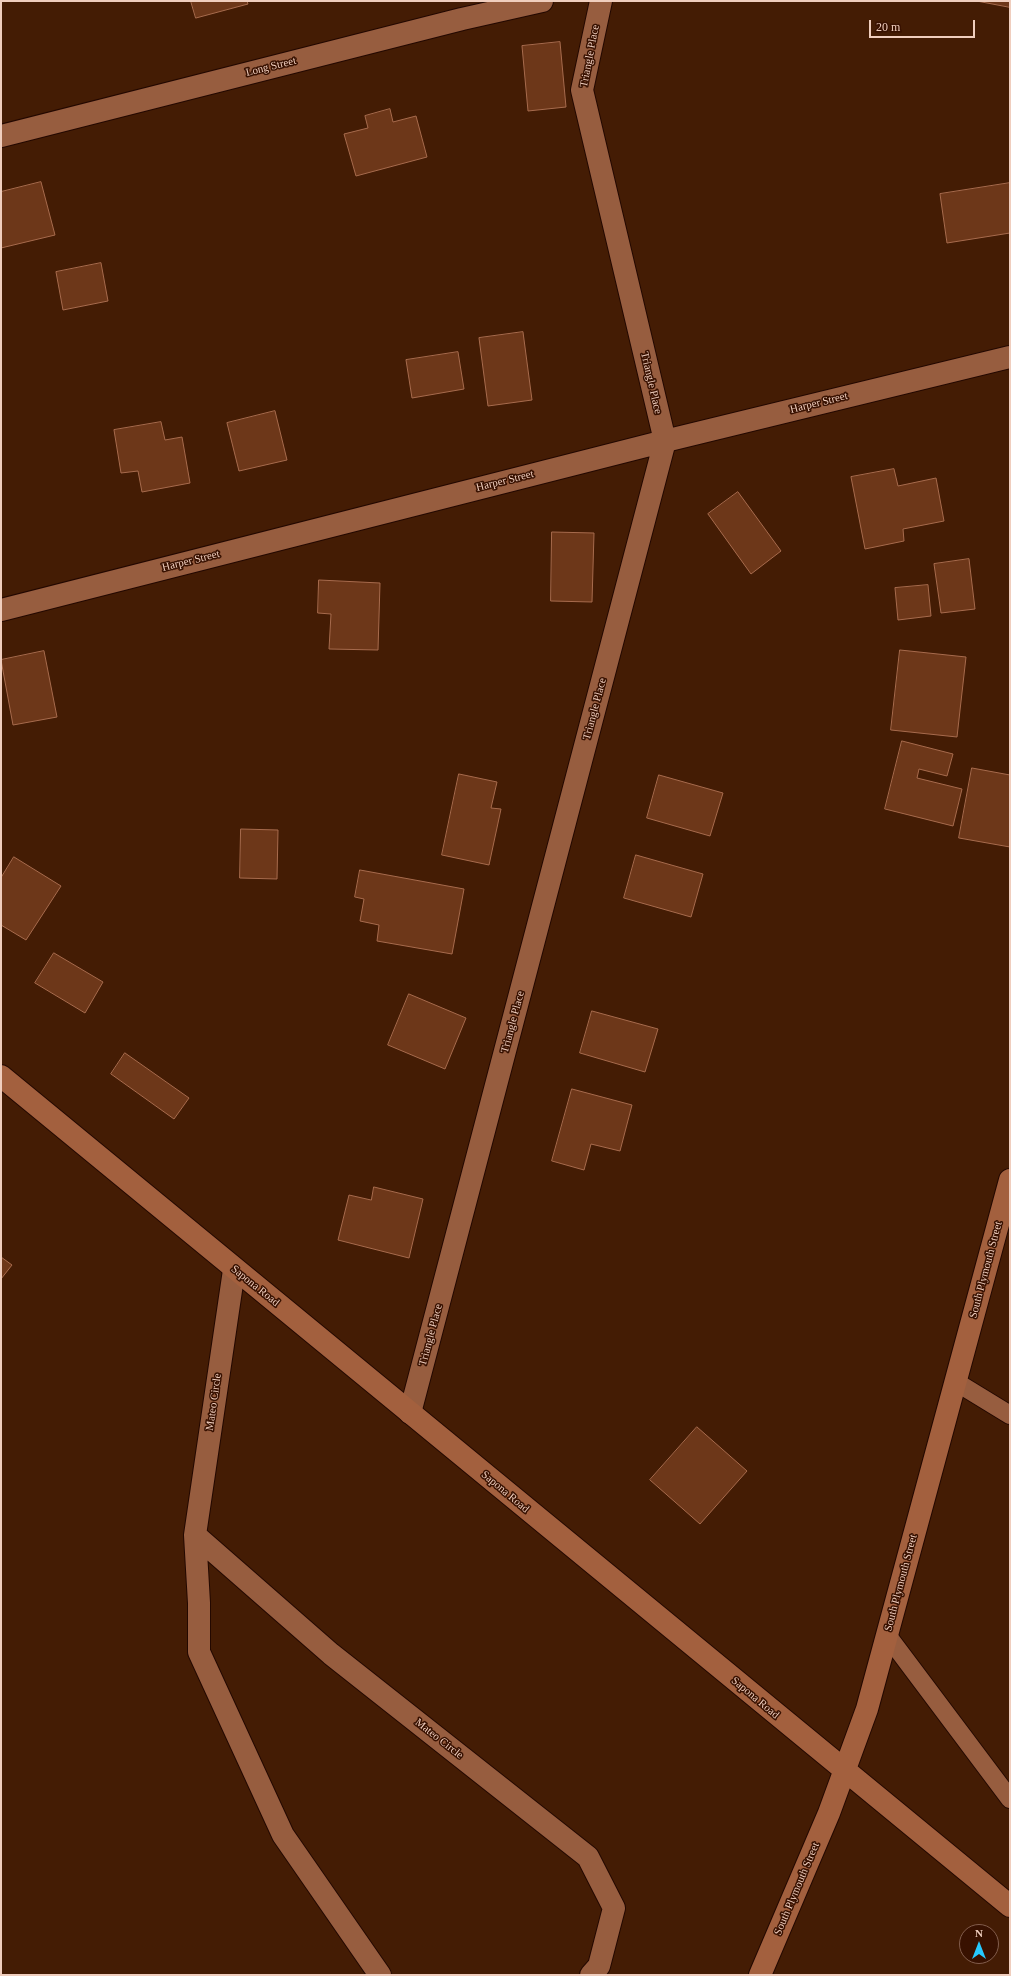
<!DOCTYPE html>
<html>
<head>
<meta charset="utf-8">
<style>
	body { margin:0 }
	#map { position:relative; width:1011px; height:1976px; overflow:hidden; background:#441c04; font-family:"Times New Roman",serif }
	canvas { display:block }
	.frame { position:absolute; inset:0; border:2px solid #f0cebe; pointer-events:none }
	.north { position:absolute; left:959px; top:1924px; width:40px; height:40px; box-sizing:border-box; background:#381100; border:1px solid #825d4c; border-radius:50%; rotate:0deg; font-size:11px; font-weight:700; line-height:16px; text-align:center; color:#f0cebe }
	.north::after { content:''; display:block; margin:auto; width:14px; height:18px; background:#26c9fe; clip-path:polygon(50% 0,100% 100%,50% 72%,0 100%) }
	.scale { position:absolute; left:869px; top:20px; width:106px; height:18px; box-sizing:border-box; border:2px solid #f0cebe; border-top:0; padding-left:5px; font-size:12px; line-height:14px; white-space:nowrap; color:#f0cebe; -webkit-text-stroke:3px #381100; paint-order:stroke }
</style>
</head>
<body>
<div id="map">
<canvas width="1011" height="1976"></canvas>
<div class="frame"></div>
<div class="north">N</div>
<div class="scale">20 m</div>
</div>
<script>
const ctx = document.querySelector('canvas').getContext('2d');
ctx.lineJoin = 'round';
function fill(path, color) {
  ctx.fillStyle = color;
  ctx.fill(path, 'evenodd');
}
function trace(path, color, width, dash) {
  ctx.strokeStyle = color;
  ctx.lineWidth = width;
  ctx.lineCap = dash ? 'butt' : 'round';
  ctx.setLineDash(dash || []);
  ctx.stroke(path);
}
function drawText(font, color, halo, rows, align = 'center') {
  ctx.font = font + ' "Times New Roman",serif';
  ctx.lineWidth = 3;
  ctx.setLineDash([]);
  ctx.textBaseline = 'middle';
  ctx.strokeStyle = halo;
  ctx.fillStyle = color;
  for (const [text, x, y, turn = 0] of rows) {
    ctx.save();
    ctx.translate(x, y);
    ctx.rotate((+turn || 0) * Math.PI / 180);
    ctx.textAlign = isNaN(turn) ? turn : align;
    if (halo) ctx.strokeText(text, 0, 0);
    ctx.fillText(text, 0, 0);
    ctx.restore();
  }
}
const building = new Path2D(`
	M 191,1 L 247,1 L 248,4 L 196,18 Z
	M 977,1 L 1010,1 L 1010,7 Z
	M 560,42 L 566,107 L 528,111 L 522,46 Z
	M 390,109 L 393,122 L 416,116 L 427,157 L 356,176 L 344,134 L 368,128 L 365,116 Z
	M 41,182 L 55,235 L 1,248 L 1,192 Z
	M 1010,183 L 1010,233 L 947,243 L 940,194 Z
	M 101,263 L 108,301 L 63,310 L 56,272 Z
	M 523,332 L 532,400 L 488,406 L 479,338 Z
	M 458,352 L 464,389 L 412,398 L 406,360 Z
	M 275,411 L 287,460 L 239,471 L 227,423 Z
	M 161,422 L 165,440 L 182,437 L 190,483 L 142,492 L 138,471 L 121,473 L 114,430 Z
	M 894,469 L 898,486 L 936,478 L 944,521 L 903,529 L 904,541 L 865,549 L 851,477 Z
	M 738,492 L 781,551 L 751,574 L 708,514 Z
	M 552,532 L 594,533 L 592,602 L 551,601 Z
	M 969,559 L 975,609 L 941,613 L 934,564 Z
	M 319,580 L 380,583 L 378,650 L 329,649 L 331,614 L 318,613 Z
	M 928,585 L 931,616 L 898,620 L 895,588 Z
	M 900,650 L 966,657 L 957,737 L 891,730 Z
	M 44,651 L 57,717 L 13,725 L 1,660 Z
	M 902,741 L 953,754 L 947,776 L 919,769 L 917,778 L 962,789 L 953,826 L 885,809 Z
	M 972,768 L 1010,775 L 1010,847 L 959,838 Z
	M 459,774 L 497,782 L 491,808 L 501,809 L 489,865 L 442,855 Z
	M 659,775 L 723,793 L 710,836 L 647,818 Z
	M 241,829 L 278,830 L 277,879 L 240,878 Z
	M 636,855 L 703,874 L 691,917 L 624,898 Z
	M 14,857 L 61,886 L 26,940 L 1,925 L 1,878 Z
	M 360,870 L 464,889 L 452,954 L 377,941 L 379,925 L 360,921 L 364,899 L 355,897 Z
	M 54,953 L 103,982 L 85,1013 L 35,983 Z
	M 409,994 L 466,1018 L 445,1069 L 388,1045 Z
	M 592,1011 L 658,1029 L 645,1072 L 580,1053 Z
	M 125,1053 L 189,1098 L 174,1119 L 111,1074 Z
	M 572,1089 L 632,1105 L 620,1151 L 591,1144 L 584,1170 L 552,1161 Z
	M 374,1187 L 423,1199 L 409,1258 L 338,1240 L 349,1195 L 371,1200 Z
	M 1,1257 L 12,1265 L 1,1279 Z
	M 697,1427 L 747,1471 L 700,1524 L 650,1480 Z`);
fill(building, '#6d3719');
trace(building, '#a76b4d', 1);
const lane = new Path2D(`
	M 956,1382 L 1010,1415
	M 887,1635 L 1010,1799`);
const street = new Path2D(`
	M 1,136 L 462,19 L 542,1
	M 1,610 L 665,441 L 1010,357
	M 234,1270 L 195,1535 L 199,1603 L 199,1652 L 283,1835 L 380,1975
	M 410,1413 L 665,441 L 582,90 L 601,1
	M 195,1535 L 331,1654 L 588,1857 L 614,1908 L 599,1966 L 591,1975`);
const secondary = new Path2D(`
	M 1,1076 L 1010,1906
	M 760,1975 L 829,1813 L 867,1709 L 1010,1180`);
trace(lane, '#230800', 20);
trace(street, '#230800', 24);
trace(secondary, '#230800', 24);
trace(lane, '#975d3f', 18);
trace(street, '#975d3f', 22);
trace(secondary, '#a3603e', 22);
drawText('11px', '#f0cebe', '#381100', [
	["Triangle Place",590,56,-79],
	["Long Street",271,67,-14],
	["Triangle Place",651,383,77],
	["Harper Street",819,403,-14],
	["Harper Street",505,481,-14],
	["Harper Street",191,561,-14],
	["Triangle Place",595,709,-75],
	["Triangle Place",513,1022,-75],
	["South Plymouth Street",986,1270,-75],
	["Sapona Road",255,1286,39],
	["Triangle Place",431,1335,-75],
	["Mateo Circle",214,1402,-82],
	["Sapona Road",505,1492,40],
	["South Plymouth Street",901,1583,-75],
	["Sapona Road",755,1698,40],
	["Mateo Circle",439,1739,38],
	["South Plymouth Street",797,1889,-67]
]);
</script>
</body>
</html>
